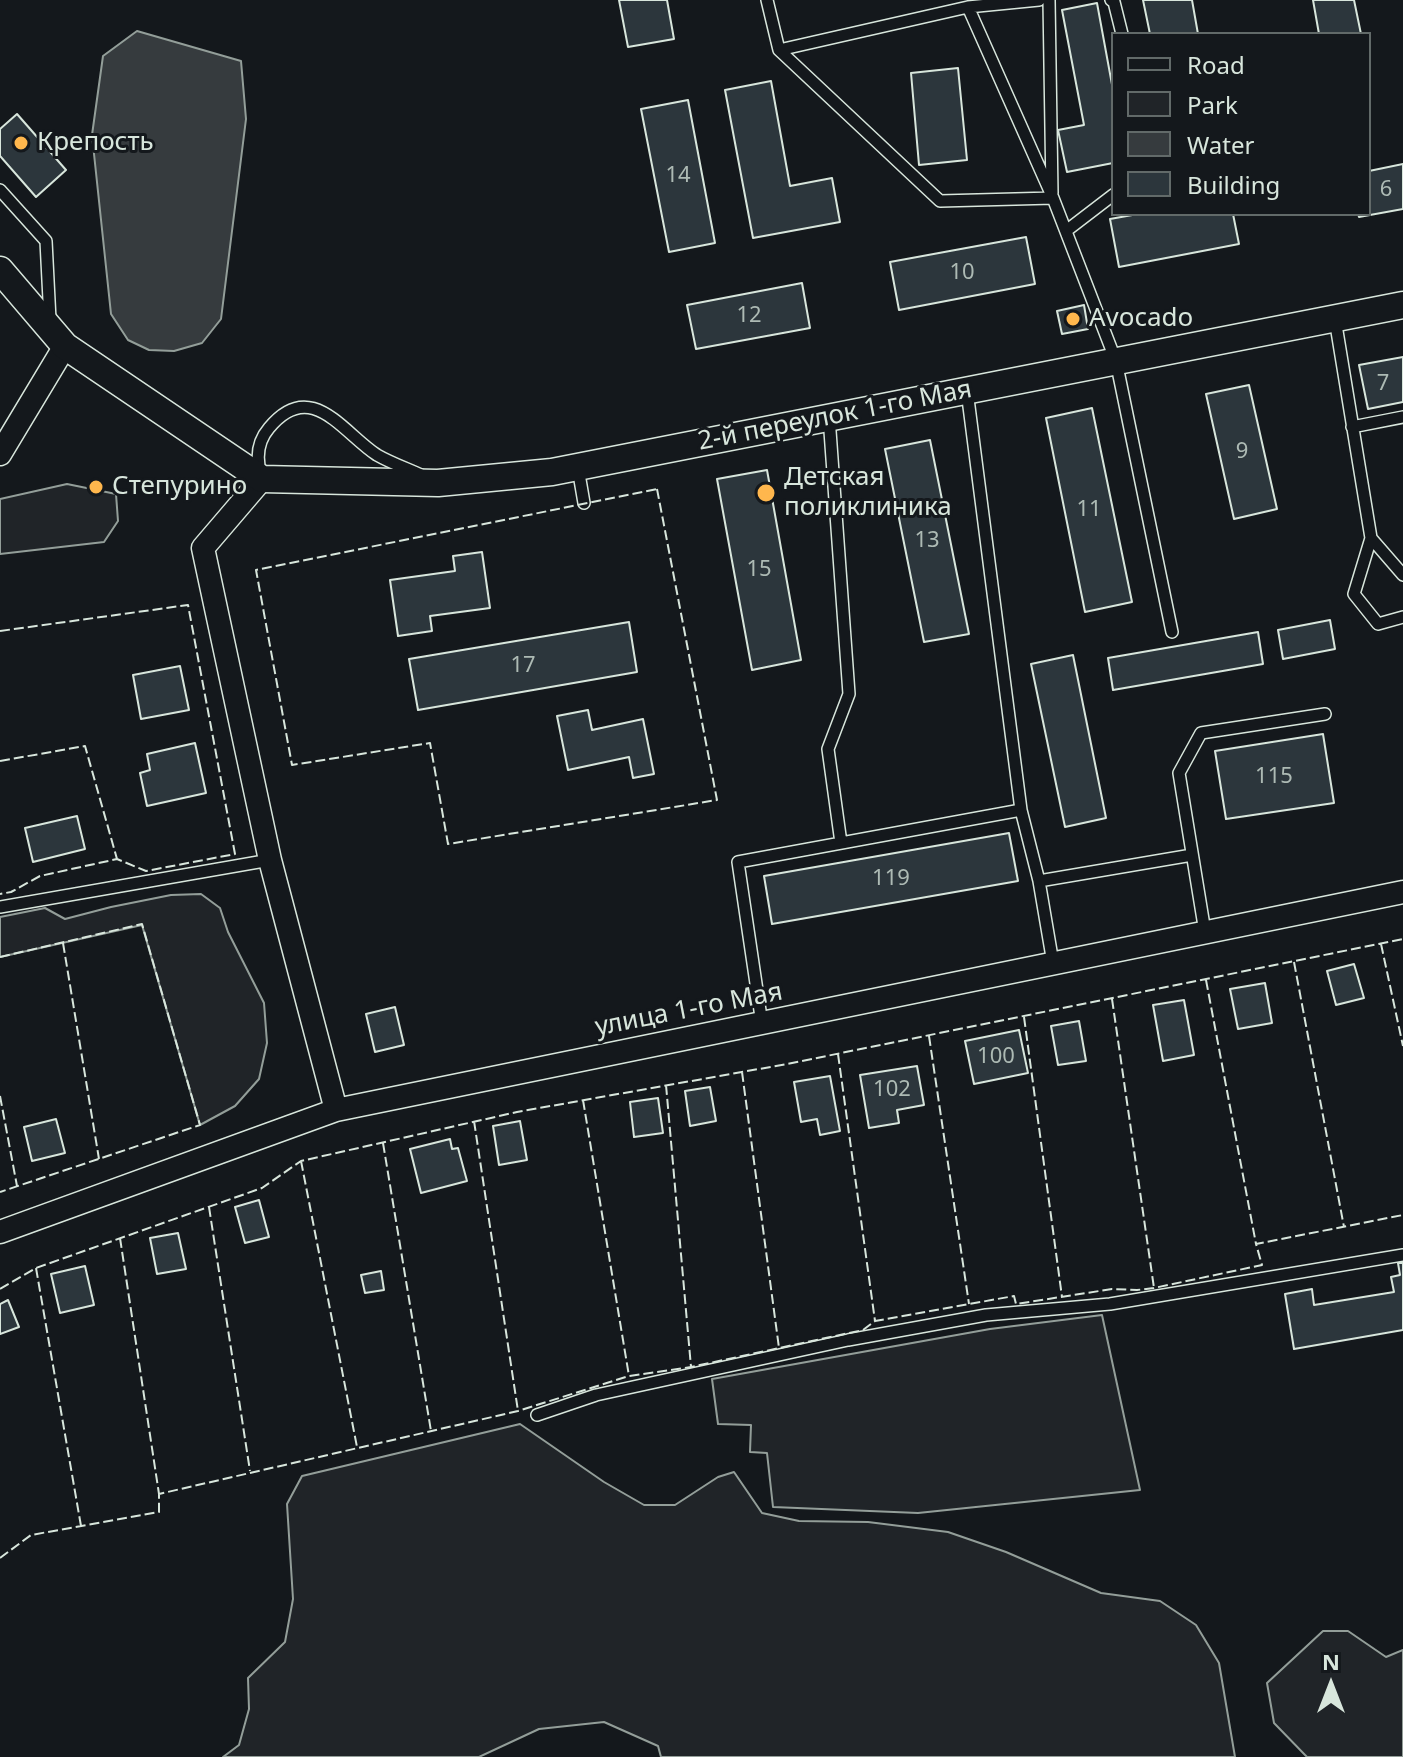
<!DOCTYPE html>
<html>
<head>
<meta charset="utf-8">
<style>
	body { margin:0 }
	#map { position:relative; width:1403px; height:1757px; overflow:hidden; background:#14181c; font-family:"Noto Sans",sans-serif }
	canvas { display:block }
	.legend { position:absolute; left:1111px; top:32px; width:260px; height:184px; box-sizing:border-box; background:#14181c; border:2px solid #626a69; margin:0; padding:10px 14px; list-style:none; font-size:24px; color:#d8e6dc }
	.legend li { display:flex; align-items:center; gap:16px; height:40px }
	.legend b { width:40px; border:2px solid #626a69 }
	.north { position:absolute; left:1291px; top:1645px; width:80px; height:80px; -webkit-text-stroke:6px #14181c; paint-order:stroke; rotate:0deg; font-size:22px; font-weight:700; line-height:32px; text-align:center; color:#d8e6dc }
	.north::after { content:''; display:block; margin:auto; width:28px; height:36px; background:#d8e6dc; clip-path:polygon(50% 0,100% 100%,50% 72%,0 100%) }
</style>
</head>
<body>
<div id="map">
<canvas width="1403" height="1757"></canvas>
<ul class="legend">
<li><b style="height:10px;background:#14181c"></b>Road</li>
<li><b style="height:22px;background:#202428"></b>Park</li>
<li><b style="height:22px;background:#363b3e"></b>Water</li>
<li><b style="height:22px;background:#2c363c"></b>Building</li>
</ul>
<div class="north">N</div>
</div>
<script>
const ctx = document.querySelector('canvas').getContext('2d');
ctx.lineJoin = 'round';
function fill(path, color) {
  ctx.fillStyle = color;
  ctx.fill(path, 'evenodd');
}
function trace(path, color, width, dash) {
  ctx.strokeStyle = color;
  ctx.lineWidth = width;
  ctx.lineCap = dash ? 'butt' : 'round';
  ctx.setLineDash(dash || []);
  ctx.stroke(path);
}
function drawText(font, color, halo, rows, align = 'center') {
  ctx.font = font + ' "Noto Sans",sans-serif';
  ctx.lineWidth = 6;
  ctx.setLineDash([]);
  ctx.textBaseline = 'middle';
  ctx.strokeStyle = halo;
  ctx.fillStyle = color;
  for (const [text, x, y, turn = 0] of rows) {
    ctx.save();
    ctx.translate(x, y);
    ctx.rotate((+turn || 0) * Math.PI / 180);
    ctx.textAlign = isNaN(turn) ? turn : align;
    if (halo) ctx.strokeText(text, 0, 0);
    ctx.fillText(text, 0, 0);
    ctx.restore();
  }
}
const green = new Path2D(`
	M 67,484 L 116,494 L 118,521 L 104,542 L 0,554 L 0,499 Z
	M 201,894 L 220,908 L 228,932 L 264,1003 L 267,1043 L 259,1079 L 235,1106 L 200,1125 L 142,925 L 0,957 L 0,917 L 45,908 L 65,919 L 111,907 L 171,895 Z
	M 1102,1315 L 1140,1490 L 918,1513 L 773,1507 L 767,1453 L 750,1452 L 751,1425 L 718,1424 L 712,1379 L 990,1329 Z
	M 520,1424 L 604,1482 L 644,1505 L 675,1505 L 718,1477 L 734,1472 L 762,1513 L 799,1521 L 868,1522 L 948,1532 L 1006,1552 L 1101,1593 L 1160,1601 L 1196,1625 L 1219,1663 L 1235,1757 L 661,1757 L 658,1746 L 604,1722 L 539,1729 L 479,1757 L 223,1757 L 239,1745 L 249,1709 L 248,1678 L 285,1642 L 293,1599 L 287,1504 L 302,1476 Z
	M 1323,1631 L 1348,1631 L 1386,1657 L 1403,1650 L 1403,1757 L 1307,1757 L 1274,1723 L 1267,1683 Z`);
fill(green, '#202428');
trace(green, '#939e99', 2);
const water = new Path2D(`
	M 137,31 L 241,61 L 246,119 L 221,319 L 202,343 L 174,351 L 149,350 L 128,340 L 111,314 L 92,135 L 103,56 Z`);
fill(water, '#363b3e');
trace(water, '#939e99', 2);
const building = new Path2D(`
	M 619,0 L 667,0 L 674,39 L 628,47 Z
	M 1143,0 L 1192,0 L 1198,34 L 1150,34 Z
	M 1313,0 L 1354,0 L 1361,34 L 1319,34 Z
	M 1097,3 L 1113,90 L 1113,163 L 1067,172 L 1058,130 L 1084,125 L 1062,10 Z
	M 958,68 L 967,160 L 919,165 L 911,73 Z
	M 771,81 L 790,186 L 832,178 L 840,222 L 753,238 L 725,90 Z
	M 688,100 L 715,243 L 669,252 L 641,109 Z
	M 17,114 L 66,170 L 36,197 L 0,156 L 0,129 Z
	M 1403,164 L 1403,209 L 1359,217 L 1358,214 L 1369,214 L 1369,171 Z
	M 1138,214 L 1233,214 L 1239,244 L 1119,267 L 1110,219 Z
	M 1026,237 L 1035,284 L 899,310 L 890,262 Z
	M 802,283 L 810,328 L 696,349 L 687,305 Z
	M 1084,305 L 1088,329 L 1062,334 L 1057,311 Z
	M 1403,357 L 1403,402 L 1368,409 L 1359,365 Z
	M 1249,385 L 1277,509 L 1234,519 L 1206,394 Z
	M 1092,408 L 1132,602 L 1085,612 L 1046,418 Z
	M 930,440 L 969,634 L 924,642 L 885,449 Z
	M 767,470 L 801,660 L 752,670 L 717,479 Z
	M 482,552 L 490,608 L 430,616 L 432,631 L 398,636 L 390,580 L 455,571 L 453,556 Z
	M 1330,620 L 1335,649 L 1283,659 L 1278,630 Z
	M 629,622 L 637,672 L 418,710 L 409,659 Z
	M 1258,632 L 1263,664 L 1113,690 L 1108,658 Z
	M 1073,655 L 1106,818 L 1065,827 L 1031,664 Z
	M 180,666 L 189,710 L 141,719 L 133,675 Z
	M 588,710 L 592,730 L 643,719 L 654,774 L 633,778 L 629,757 L 568,770 L 557,716 Z
	M 1323,734 L 1334,803 L 1226,819 L 1215,751 Z
	M 195,743 L 206,793 L 147,806 L 140,773 L 150,770 L 147,754 Z
	M 77,816 L 85,849 L 33,862 L 25,828 Z
	M 1009,833 L 1018,881 L 772,924 L 764,876 Z
	M 1354,964 L 1364,998 L 1336,1005 L 1327,971 Z
	M 1265,983 L 1272,1023 L 1238,1029 L 1230,989 Z
	M 1184,1000 L 1194,1055 L 1163,1061 L 1153,1005 Z
	M 395,1007 L 404,1045 L 375,1052 L 366,1014 Z
	M 1079,1021 L 1086,1061 L 1058,1065 L 1051,1026 Z
	M 1019,1030 L 1028,1073 L 974,1084 L 965,1041 Z
	M 917,1066 L 924,1105 L 897,1110 L 899,1123 L 869,1128 L 860,1075 Z
	M 830,1076 L 840,1131 L 820,1135 L 817,1119 L 801,1122 L 794,1082 Z
	M 710,1087 L 716,1121 L 690,1126 L 685,1091 Z
	M 658,1098 L 663,1133 L 634,1137 L 630,1102 Z
	M 56,1119 L 65,1153 L 32,1161 L 24,1127 Z
	M 520,1121 L 527,1160 L 499,1165 L 493,1126 Z
	M 450,1139 L 452,1149 L 458,1148 L 467,1181 L 421,1193 L 410,1149 Z
	M 259,1200 L 269,1237 L 245,1243 L 235,1207 Z
	M 178,1233 L 186,1269 L 157,1274 L 150,1238 Z
	M 1398,1263 L 1403,1263 L 1403,1330 L 1294,1349 L 1285,1294 L 1312,1289 L 1314,1305 L 1394,1292 L 1391,1277 L 1400,1275 Z
	M 85,1266 L 94,1305 L 60,1313 L 51,1274 Z
	M 381,1271 L 384,1290 L 365,1293 L 361,1275 Z
	M 8,1300 L 19,1327 L 0,1334 L 0,1304 Z`);
fill(building, '#2c363c');
trace(building, '#d8e6dc', 2);
const service = new Path2D(`
	M 767,0 L 779,50
	M 1039,0 L 968,7 L 1053,198 L 1116,361 L 1172,632
	M 1049,0 L 1052,193
	M 1111,0 L 1114,2 L 1122,34
	M 968,7 L 779,50 L 940,201 L 1053,198
	M 0,190 L 46,241 L 50,320
	M 1066,231 L 1113,195
	M 1335,319 L 1371,538 L 1354,594 L 1378,624 L 1403,617
	M 967,391 L 1021,810
	M 829,417 L 849,694 L 828,749 L 841,843
	M 1352,427 L 1403,417
	M 578,468 L 584,503
	M 261,475 C 256,458 257,442 269,428 C 311,377 343,433 377,455 C 391,463 408,469 423,476
	M 1371,538 L 1403,575
	M 1039,881 L 1192,855
	M 0,907 L 270,860
	M 1205,932 L 1179,773 L 1201,733 L 1325,714
	M 762,1024 L 738,862 L 1021,810 L 1039,881 L 1053,963
	M 537,1415 L 596,1395 L 848,1340 L 986,1315 L 1110,1304 L 1403,1255`);
const minor = new Path2D(`
	M 0,454 L 65,346
	M 262,479 L 203,548 L 270,860 L 336,1110
	M 0,1232 L 336,1110 L 1403,892`);
const tertiary = new Path2D(`
	M 0,270 L 65,346 L 262,479 L 438,483 L 552,472 L 1403,305`);
trace(service, '#d8e6dc', 14);
trace(minor, '#d8e6dc', 25);
trace(tertiary, '#d8e6dc', 29);
trace(service, '#14181c', 11);
trace(minor, '#14181c', 22);
trace(tertiary, '#14181c', 26);
trace(new Path2D(`
	M 657,489 L 717,800 L 448,844 L 430,743 L 292,765 L 256,570 Z
	M 0,631 L 188,605 L 235,854 L 146,871 L 117,859 L 40,876 L 11,892 L 0,894
	M 0,761 L 85,746 L 117,859
	M 63,943 L 99,1159
	M 1381,944 L 1403,1046
	M 0,957 L 142,924 L 200,1125 L 0,1192
	M 1294,962 L 1344,1227
	M 1206,980 L 1256,1244
	M 1112,999 L 1154,1288
	M 1024,1017 L 1062,1297
	M 929,1036 L 969,1304
	M 838,1054 L 875,1321
	M 742,1072 L 779,1348
	M 666,1085 L 691,1367
	M 0,1096 L 17,1186
	M 583,1100 L 629,1376
	M 474,1121 L 518,1411
	M 383,1143 L 431,1431
	M 301,1161 L 357,1447
	M 209,1207 L 250,1471
	M 120,1238 L 159,1494
	M 36,1268 L 81,1526
	M 0,1289 L 36,1268 L 262,1188 L 301,1161 L 517,1112 L 787,1064 L 1403,939
	M 0,1558 L 31,1535 L 159,1512 L 159,1494 L 518,1411 L 629,1376 L 691,1367 L 863,1330 L 875,1321 L 1014,1296 L 1016,1304 L 1112,1289 L 1137,1290 L 1154,1288 L 1262,1265 L 1256,1244 L 1403,1215`), '#d8e6dc', 2, [10, 4]);
for (const [x, y, r, color] of [
	[21,143,8,"#ffb74d"],
	[1073,319,8,"#ffb74d"],
	[96,487,8,"#ffb74d"],
	[766,493,10,"#ffb74d"]
]) {
  const dot = new Path2D();
  dot.arc(x, y, r, 0, 2 * Math.PI);
  ctx.fillStyle = color;
  ctx.fill(dot);
  trace(dot, '#14181c', 3);
}
drawText('22px', '#adbab4', null, [
	["14",678,176],
	["6",1386,190],
	["10",962,273],
	["12",749,316],
	["7",1383,384],
	["9",1242,452],
	["11",1089,510],
	["13",927,541],
	["15",759,570],
	["17",523,666],
	["115",1274,777],
	["119",891,879],
	["100",996,1057],
	["102",892,1090]
]);
drawText('26px', '#d8e6dc', '#14181c', [
	["Крепость",37,143],
	["Avocado",1089,319],
	["Детская",784,478],
	["поликлиника",784,508],
	["Степурино",112,487]
], 'left');
drawText('26px', '#d8e6dc', '#14181c', [
	["2-й переулок 1-го Мая",835,416,-11],
	["улица 1-го Мая",689,1010,-11]
]);
</script>
</body>
</html>
